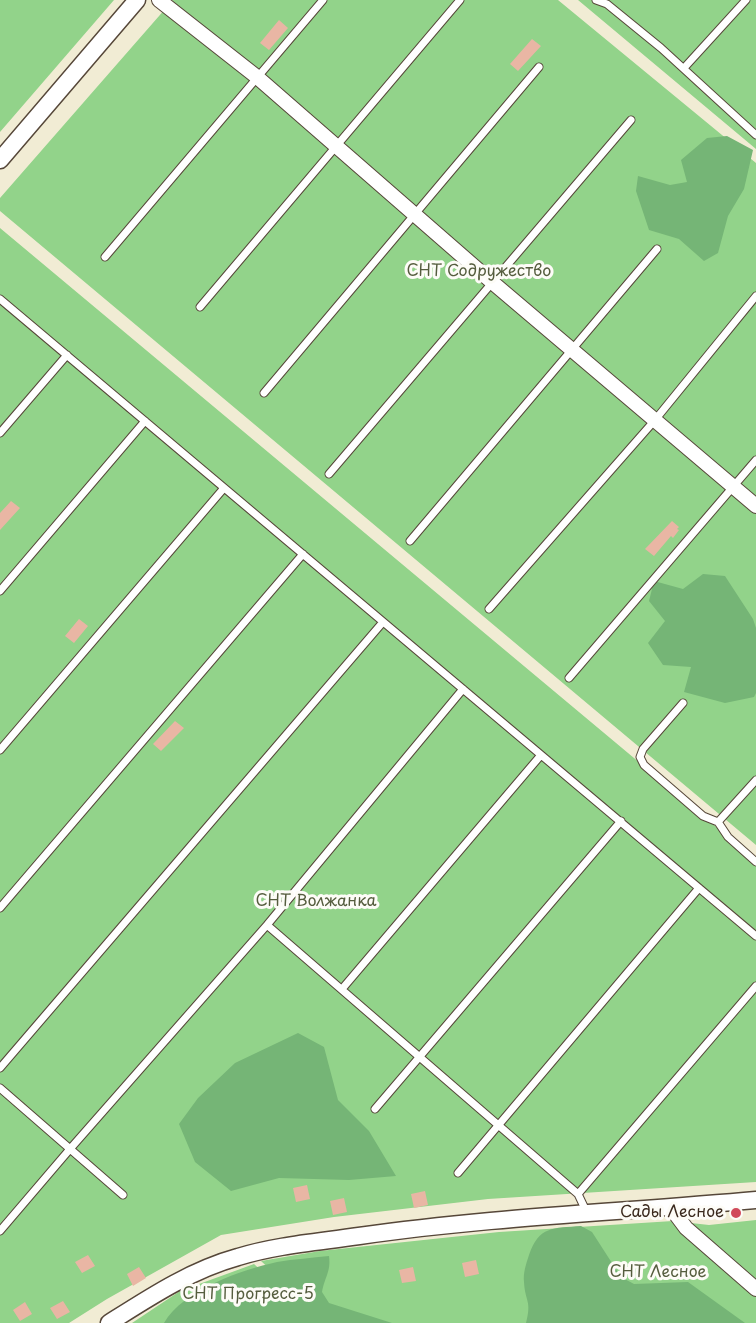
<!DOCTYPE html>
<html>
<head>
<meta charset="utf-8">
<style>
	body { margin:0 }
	canvas { display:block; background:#f1ecd4 }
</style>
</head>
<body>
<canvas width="756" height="1323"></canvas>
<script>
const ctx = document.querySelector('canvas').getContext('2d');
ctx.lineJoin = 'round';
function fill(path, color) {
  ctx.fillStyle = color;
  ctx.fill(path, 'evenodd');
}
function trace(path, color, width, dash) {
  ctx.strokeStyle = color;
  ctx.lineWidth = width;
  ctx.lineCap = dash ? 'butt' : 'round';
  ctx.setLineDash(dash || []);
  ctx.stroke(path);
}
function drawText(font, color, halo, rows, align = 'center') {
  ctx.font = font + ' "Playpen Sans",sans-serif';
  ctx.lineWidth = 6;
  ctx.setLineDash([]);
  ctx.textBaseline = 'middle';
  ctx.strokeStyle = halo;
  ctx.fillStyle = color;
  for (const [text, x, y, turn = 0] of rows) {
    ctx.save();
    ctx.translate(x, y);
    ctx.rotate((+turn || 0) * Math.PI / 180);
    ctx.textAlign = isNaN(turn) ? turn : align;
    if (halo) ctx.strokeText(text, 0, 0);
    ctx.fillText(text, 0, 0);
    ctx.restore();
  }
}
fill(new Path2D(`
	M 0,0 L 114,0 L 0,132 Z
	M 173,0 L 558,0 L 756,163 L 756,845 L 0,211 L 0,198 Z
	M 578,0 L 756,0 L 756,149 Z
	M 0,228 L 756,860 L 756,1182 L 488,1199 L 334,1217 L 221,1235 L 107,1299 L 69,1323 L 0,1323 Z
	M 756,1220 L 756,1323 L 327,1323 L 261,1261 L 320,1251 L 499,1232 L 673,1221 L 709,1225 Z
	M 254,1264 L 318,1323 L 132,1323 L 180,1291 Z`), '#92d38a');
fill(new Path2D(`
	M 727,136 L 753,150 L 744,189 L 728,216 L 718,253 L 704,261 L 679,239 L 649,230 L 636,191 L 638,176 L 670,185 L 687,182 L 681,160 L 707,138 Z
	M 703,574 L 725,576 L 753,619 L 756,628 L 756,693 L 754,697 L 725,703 L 684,692 L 691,667 L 663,665 L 648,643 L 665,621 L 649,601 L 654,581 L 683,589 Z
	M 298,1033 L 324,1047 L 338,1100 L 369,1131 L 396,1176 L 349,1180 L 279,1178 L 231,1191 L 195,1162 L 179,1124 L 198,1098 L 235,1063 Z
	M 581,1226 L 592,1232 L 621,1277 L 634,1284 L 688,1282 L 745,1323 L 526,1323 C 532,1300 525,1302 524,1282 C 523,1273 526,1264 529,1255 C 539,1226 553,1228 581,1226 Z
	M 329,1256 C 331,1272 325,1276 322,1292 L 329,1303 L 392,1323 L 164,1323 C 183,1290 241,1270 277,1262 C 294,1259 312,1258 329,1256 Z`), '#75b576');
fill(new Path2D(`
	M 279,20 L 288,28 L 269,50 L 260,43 Z
	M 532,39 L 541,46 L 518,71 L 510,64 Z
	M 11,501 L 20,508 L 0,530 L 0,513 Z
	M 672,521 L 679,527 L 677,529 L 679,530 L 673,538 L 671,536 L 654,556 L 645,549 Z
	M 79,619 L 88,626 L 74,643 L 65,636 Z
	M 175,721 L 184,728 L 161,751 L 153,744 Z
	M 307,1185 L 310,1199 L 296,1202 L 293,1188 Z
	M 425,1191 L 428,1205 L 414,1208 L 411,1194 Z
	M 344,1198 L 347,1212 L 333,1215 L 330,1201 Z
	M 88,1255 L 95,1266 L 82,1273 L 75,1262 Z
	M 476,1260 L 479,1274 L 465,1277 L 462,1263 Z
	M 139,1267 L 146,1278 L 133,1286 L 127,1274 Z
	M 413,1267 L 416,1281 L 402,1283 L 399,1270 Z
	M 63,1301 L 70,1312 L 57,1319 L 50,1308 Z
	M 25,1302 L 32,1314 L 20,1321 L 13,1310 Z`), '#e9b6a4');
const service = new Path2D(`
	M 596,0 L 607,4 L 661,48 L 756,135
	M 684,68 L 746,0
	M 105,257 L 323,0
	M 0,299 L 756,936
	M 200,307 L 460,0
	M 264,393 L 539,67
	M 0,433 L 67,355
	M 329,474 L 631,120
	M 410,541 L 657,249
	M 0,591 L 145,421
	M 489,609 L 655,420 L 756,296
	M 569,678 L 756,460
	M 683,703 L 643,749 L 640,757 L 644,765 L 703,816 L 718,822 L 728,837 L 756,862
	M 0,750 L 224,488
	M 718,822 L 756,780
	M 0,908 L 303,554
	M 267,925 L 578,1194 L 587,1213
	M 342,989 L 541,755
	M 0,1068 L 383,622
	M 0,1088 L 123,1195
	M 375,1109 L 621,821
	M 458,1173 L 699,888
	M 578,1194 L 756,986
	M 0,1231 L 70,1149 L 267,925 L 463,689`);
const minor = new Path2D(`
	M 159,0 L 257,77 L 492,282 L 756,506
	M 671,1208 L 686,1228 L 756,1289`);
const tertiary = new Path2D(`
	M 0,160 L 137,0
	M 109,1323 C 150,1297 191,1270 238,1257 C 277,1245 319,1242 359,1236 C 490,1217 624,1212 756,1200`);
trace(service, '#564739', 9);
trace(minor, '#564739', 16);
trace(tertiary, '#564739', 19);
trace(service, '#fff', 7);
trace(minor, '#fff', 14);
trace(tertiary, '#fff', 16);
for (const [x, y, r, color] of [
	[736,1213,6,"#d1495b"]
]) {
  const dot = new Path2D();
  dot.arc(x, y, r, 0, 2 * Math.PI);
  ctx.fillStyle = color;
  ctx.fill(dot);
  trace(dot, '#fdfcf7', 2);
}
drawText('16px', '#555d3e', '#fdfcf7', [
	["СНТ Содружество",479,272],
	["СНТ Волжанка",316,902],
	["СНТ Лесное",658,1273],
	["СНТ Прогресс-5",248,1295]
]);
drawText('16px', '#3b2a1e', '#fdfcf7', [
	["Сады Лесное",724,1213]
], 'right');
</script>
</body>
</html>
